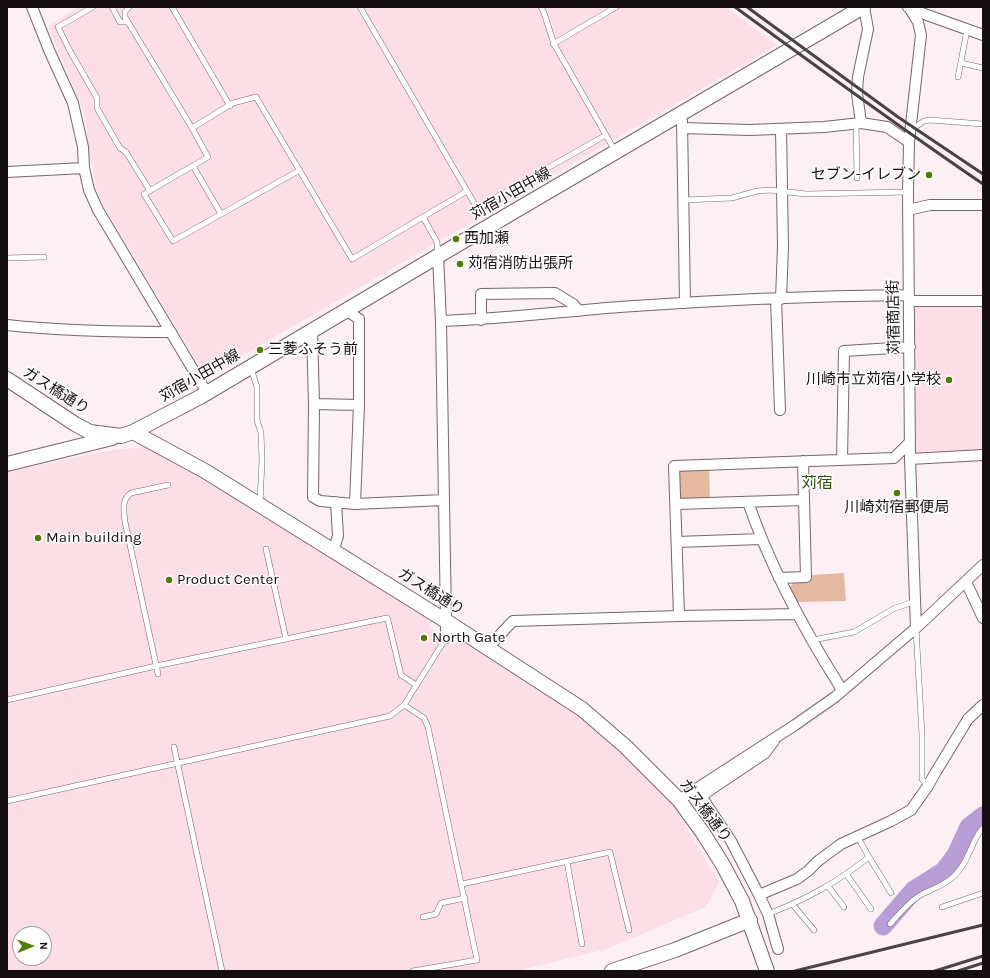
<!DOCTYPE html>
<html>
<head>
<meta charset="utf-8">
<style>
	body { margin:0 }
	#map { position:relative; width:990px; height:978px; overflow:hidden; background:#fdf0f4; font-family:Karla,sans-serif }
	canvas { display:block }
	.frame { position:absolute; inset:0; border:8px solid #150e10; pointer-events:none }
	.north { position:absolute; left:12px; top:926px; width:40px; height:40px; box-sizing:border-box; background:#fff; border:1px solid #a19f9f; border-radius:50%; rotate:89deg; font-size:11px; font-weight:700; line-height:16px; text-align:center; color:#150e10 }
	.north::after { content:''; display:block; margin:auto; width:14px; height:18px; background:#507e05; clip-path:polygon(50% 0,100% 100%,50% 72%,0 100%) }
</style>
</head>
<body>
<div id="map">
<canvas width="990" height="978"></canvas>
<div class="frame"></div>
<div class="north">N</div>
</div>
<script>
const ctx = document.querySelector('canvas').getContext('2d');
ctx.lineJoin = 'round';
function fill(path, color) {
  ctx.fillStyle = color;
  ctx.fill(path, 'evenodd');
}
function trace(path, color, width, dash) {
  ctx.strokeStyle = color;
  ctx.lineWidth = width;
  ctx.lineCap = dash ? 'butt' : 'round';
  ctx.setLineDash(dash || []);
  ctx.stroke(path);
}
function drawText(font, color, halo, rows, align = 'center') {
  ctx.font = font + ' Karla,"Noto Sans JP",sans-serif';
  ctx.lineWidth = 3;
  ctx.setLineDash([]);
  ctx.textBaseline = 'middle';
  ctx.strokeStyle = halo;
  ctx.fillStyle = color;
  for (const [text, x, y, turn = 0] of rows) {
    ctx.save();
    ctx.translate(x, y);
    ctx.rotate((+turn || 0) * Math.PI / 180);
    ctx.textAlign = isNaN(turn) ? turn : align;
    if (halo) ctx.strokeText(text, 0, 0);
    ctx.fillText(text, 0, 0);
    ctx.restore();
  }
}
fill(new Path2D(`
	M 79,7 L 726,7 L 777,45 L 211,374 L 202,371 L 102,202 L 95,185 L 93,165 L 89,163 L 86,117 L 48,26 Z
	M 919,304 L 983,304 L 983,452 L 919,455 L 916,453 L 915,308 Z
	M 146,447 L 208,479 L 429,618 L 430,628 L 446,638 L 455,643 L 470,641 L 577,713 L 670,800 L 719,882 L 706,907 L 607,949 L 517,971 L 7,971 L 7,473 L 73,457 L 121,449 ZM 20,934 L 44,934 L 44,958 L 20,958 Z`), '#fcdee7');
fill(new Path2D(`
	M 709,468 L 710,500 L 681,501 L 678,498 L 677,472 L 681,469 Z
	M 844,573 L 846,601 L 796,602 L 789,589 L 794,581 L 807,580 L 811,575 Z`), '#e3b9a1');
trace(new Path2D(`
	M 883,926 L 914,890 L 944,871 L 956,855 L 969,827 L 983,816`), '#b89dd6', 19);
const lane = new Path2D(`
	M 93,7 L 58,27 L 70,51 L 97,98 L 97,108 L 120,148 L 126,152 L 150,191
	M 112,7 L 120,22 L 128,22
	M 129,7 L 125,12 L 125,17 L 192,128 L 233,103 L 256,97 L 352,259 L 467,191
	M 172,7 L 230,106
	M 360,7 L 477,208 L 606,135
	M 541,7 L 544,13 L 554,44 L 615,151
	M 553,44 L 616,7
	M 961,63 L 983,68
	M 958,77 L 967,30
	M 856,123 L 857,178
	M 192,128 L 208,157 L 144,194 L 173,241 L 300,170
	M 911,130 L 924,121 L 930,120 L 983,124
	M 193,166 L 221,214
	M 684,200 L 732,198 L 757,191 L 770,190 L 806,194 L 908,192
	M 423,217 L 437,242 L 438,255
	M 7,258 L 44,257
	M 251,368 L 257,387 L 257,420 L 261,433 L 262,461 L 260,502
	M 266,549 L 286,639
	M 916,628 L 922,735 L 922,779 L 928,786
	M 813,640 L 854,632 L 895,608 L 914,602
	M 158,674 L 125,522 C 124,511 121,500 131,493 L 168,485
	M 7,700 L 156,666 L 387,618 L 388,620 L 401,675 L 416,685
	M 404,705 L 424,718 L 428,727 L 477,960 L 413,971
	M 174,747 L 222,971
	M 7,801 L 390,716 L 404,705 L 446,638
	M 869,857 L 891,893
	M 567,862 L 582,944
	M 847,875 L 871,909
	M 462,884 L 610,852 L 629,930
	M 828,886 L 844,907
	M 793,905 L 814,930
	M 942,907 L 983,893
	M 768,914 C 807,899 836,883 869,857 L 857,836
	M 423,917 L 436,914 L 441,903 L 465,898
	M 890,924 C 899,914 908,903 919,896 C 932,888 943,887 954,876 C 960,870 965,863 968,855 C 973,846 975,836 983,828`);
const street = new Path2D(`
	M 32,7 L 49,50 L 73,103 L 83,147 L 84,168 L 89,190 L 98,210 L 207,393
	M 908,7 L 927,15 L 983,35
	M 910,9 L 918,22 L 921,35 L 909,142 L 908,192 L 910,459 L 916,628
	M 682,121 L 685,303
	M 861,123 L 857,93 L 858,77 L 868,29 L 864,7
	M 682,128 L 750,130 L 824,127 L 861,123 L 887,127 L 909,142
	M 7,172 L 84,168
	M 908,210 L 930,205 L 983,205
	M 438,256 L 441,321 L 446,621 L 446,638
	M 776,299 L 780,410
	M 781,299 L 783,246 L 781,129
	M 909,301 L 983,301
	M 481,320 L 481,294 L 555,293 L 573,304 L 579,311
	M 441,321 C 500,319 559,312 619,307 C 715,300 812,296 909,295
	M 7,325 C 62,331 116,332 171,332
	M 312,330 L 314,404 L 313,497 L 320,501 L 355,504 L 359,405 L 359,319 L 346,310
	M 314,404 L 359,405
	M 910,459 L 983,455
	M 842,460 L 844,351 L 910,347
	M 748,502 C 770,566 803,628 839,685 L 842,691
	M 355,504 L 444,500
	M 676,504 L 804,500
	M 677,542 L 761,539
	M 333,552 L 338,536 L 336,502
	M 779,578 L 806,577 L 803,461
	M 966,582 L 983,618
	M 679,616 L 674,466 L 894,458 L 910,442
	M 488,648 L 509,625 L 513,621 L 679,616 L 798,614
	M 774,741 L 765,753 L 701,796 L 731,841 L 759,895 L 768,914 L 778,949
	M 679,800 L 795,725 L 835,697 L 916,628 L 983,565
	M 759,895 L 797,879 L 808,871 L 818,861 L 841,844 L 891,821 L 911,810 L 928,786 L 934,775 L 968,719 L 983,705`);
const secondary = new Path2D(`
	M 7,379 L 75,424 L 90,432 L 121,436 L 133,432 L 200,397 L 438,256 L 863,7
	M 133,432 L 205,471 L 446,621 L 582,709 L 626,747 L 679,800 L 703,833 L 723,865 L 742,901 L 767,971
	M 7,464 L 112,438
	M 612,971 L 675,950 L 750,920`);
trace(lane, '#77656a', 6);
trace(street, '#77656a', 12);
trace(secondary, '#77656a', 16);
trace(lane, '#fff', 5);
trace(street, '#fff', 10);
trace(secondary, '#fff', 14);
trace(new Path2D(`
	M 735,7 C 817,67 899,127 983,184
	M 747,7 L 898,117 L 983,174
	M 795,971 L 983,925
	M 935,971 L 983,956
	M 958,971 L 983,963`), '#4b4245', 3);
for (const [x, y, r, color] of [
	[929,175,4,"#507e05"],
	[456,239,4,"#507e05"],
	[460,264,4,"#507e05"],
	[260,350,4,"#507e05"],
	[949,380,4,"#507e05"],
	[897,493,4,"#507e05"],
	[38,538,4,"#507e05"],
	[169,580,4,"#507e05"],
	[424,638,4,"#507e05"]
]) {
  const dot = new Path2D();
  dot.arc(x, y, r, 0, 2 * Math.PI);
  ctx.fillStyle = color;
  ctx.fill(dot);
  trace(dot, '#fff', 1.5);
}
drawText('15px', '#150e10', '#fff', [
	["セブン-イレブン",921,175,"right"],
	["西加瀬",464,239],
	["苅宿消防出張所",468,264],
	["三菱ふそう前",268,350],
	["川崎市立苅宿小学校",941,380,"right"],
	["川崎苅宿郵便局",897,508,"center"],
	["Main building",46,538],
	["Product Center",177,580],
	["North Gate",432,638]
], 'left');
drawText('15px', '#150e10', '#fff', [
	["苅宿小田中線",511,194,-30],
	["苅宿商店街",894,317,-91],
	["苅宿小田中線",200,376,-30],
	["ガス橋通り",56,391,32],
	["ガス橋通り",431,592,32],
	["ガス橋通り",705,811,53]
]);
drawText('16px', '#33500a', '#fff', [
	["苅宿",817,483]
]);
</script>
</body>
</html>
